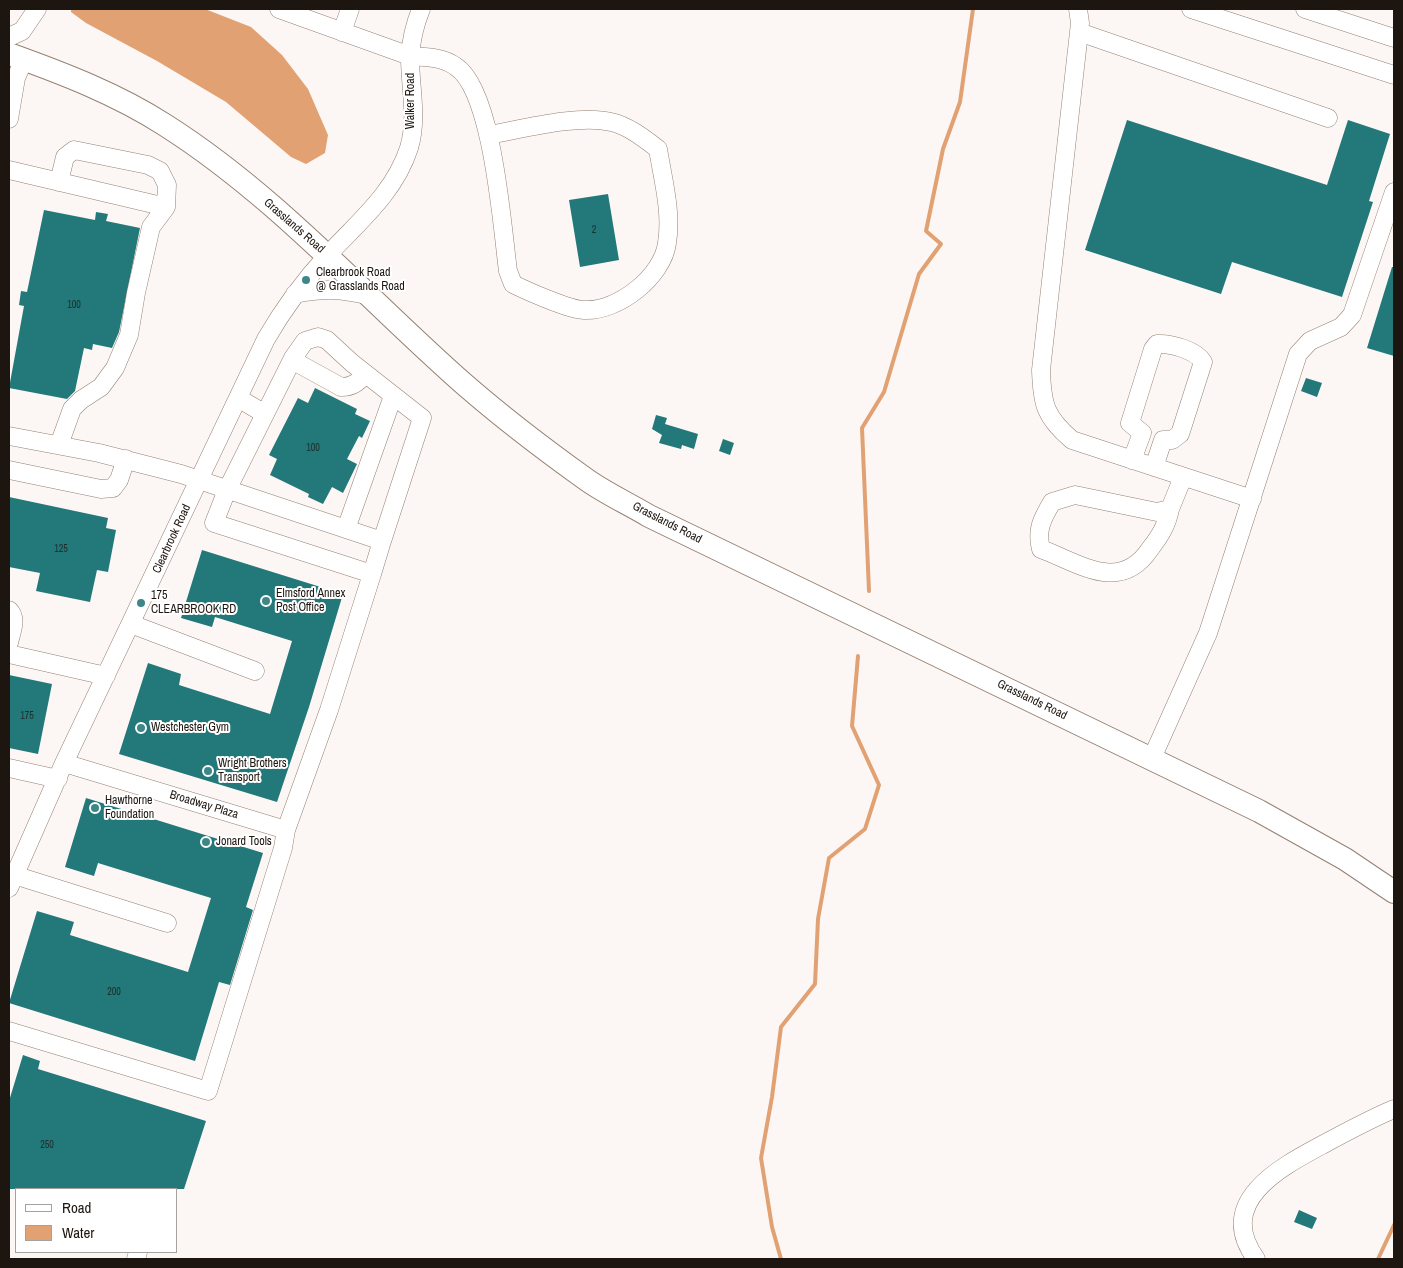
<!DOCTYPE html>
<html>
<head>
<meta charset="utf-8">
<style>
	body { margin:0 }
	#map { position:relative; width:1403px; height:1268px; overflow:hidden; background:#fcf7f4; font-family:"Archivo Narrow",sans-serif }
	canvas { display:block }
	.frame { position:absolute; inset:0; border:10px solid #1d150f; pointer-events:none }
	.legend { position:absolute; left:15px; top:1188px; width:162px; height:65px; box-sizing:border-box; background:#fff; border:1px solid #a5a19f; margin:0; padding:6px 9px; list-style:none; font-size:15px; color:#1d150f }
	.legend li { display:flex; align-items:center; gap:10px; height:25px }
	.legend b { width:25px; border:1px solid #a5a19f }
</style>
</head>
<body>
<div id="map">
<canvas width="1403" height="1268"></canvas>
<div class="frame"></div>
<ul class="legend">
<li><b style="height:6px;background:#fff"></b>Road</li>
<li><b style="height:14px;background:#e1a173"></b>Water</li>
</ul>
</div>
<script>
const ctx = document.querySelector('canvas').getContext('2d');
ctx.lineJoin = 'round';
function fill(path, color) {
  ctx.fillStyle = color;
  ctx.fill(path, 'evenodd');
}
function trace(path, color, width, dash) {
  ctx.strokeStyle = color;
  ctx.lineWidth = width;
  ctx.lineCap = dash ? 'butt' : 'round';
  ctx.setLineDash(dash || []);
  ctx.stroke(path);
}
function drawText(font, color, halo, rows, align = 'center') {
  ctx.font = font + ' "Archivo Narrow",sans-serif';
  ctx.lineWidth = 4;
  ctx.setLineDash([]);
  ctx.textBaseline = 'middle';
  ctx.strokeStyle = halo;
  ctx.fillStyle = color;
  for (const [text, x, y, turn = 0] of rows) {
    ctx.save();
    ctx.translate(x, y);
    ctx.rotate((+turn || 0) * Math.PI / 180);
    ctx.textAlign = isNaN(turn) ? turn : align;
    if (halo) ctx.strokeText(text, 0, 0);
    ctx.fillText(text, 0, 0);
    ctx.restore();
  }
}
fill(new Path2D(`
	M 71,9 L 205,9 L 251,27 L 282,55 L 308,89 L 328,135 L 325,153 L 306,164 L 291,157 L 226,102 L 157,61 L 86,23 L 71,12 Z`), '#e1a173');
trace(new Path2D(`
	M 869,591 L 862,428 L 884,392 L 919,274 L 941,244 L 926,231 L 943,149 L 960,102 L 973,9
	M 781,1259 L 772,1227 L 761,1158 L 772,1097 L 781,1027 L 815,984 L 818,919 L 829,858 L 865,829 L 879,785 L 852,726 L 858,656
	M 1378,1259 L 1394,1225`), '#e1a173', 4);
fill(new Path2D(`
	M 1127,120 L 1327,185 L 1348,120 L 1390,134 L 1369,201 L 1373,202 L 1342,297 L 1232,262 L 1221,294 L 1085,250 Z
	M 608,194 L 619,260 L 580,267 L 569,200 Z
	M 44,210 L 95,220 L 96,212 L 108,214 L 106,221 L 140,228 L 119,332 L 112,348 L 93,344 L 92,350 L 84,348 L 75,391 L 67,399 L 9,388 L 24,306 L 19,305 L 21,291 L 27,292 Z
	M 1392,267 L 1394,267 L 1394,356 L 1367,348 Z
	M 1306,378 L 1322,383 L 1317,397 L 1301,391 Z
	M 315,388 L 357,409 L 355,414 L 370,421 L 362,438 L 359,436 L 347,459 L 357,464 L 343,493 L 332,487 L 323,504 L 308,497 L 309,494 L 270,475 L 277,459 L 269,455 L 298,398 L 308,403 Z
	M 656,415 L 667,418 L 665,424 L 698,434 L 694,449 L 682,445 L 681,449 L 659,443 L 662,435 L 652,429 Z
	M 723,439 L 734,443 L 730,455 L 719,451 Z
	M 9,497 L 108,518 L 106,528 L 116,530 L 108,572 L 97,570 L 90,602 L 36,591 L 40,573 L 9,567 Z
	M 202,550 L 343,594 L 309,707 L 277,802 L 119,754 L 148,663 L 181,674 L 179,685 L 270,714 L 292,641 L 215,617 L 212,627 L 181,618 Z
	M 9,675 L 52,684 L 38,754 L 9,748 Z
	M 86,798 L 263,853 L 246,907 L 253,910 L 230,985 L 219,982 L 195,1061 L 9,1003 L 37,911 L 74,922 L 70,935 L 188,972 L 211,898 L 98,863 L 94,876 L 65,867 Z
	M 23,1055 L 40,1061 L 38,1069 L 206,1121 L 184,1189 L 9,1189 L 9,1101 Z
	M 1299,1210 L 1317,1218 L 1312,1229 L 1294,1222 Z`), '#23787a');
const minor = new Path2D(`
	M 279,9 L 410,56 C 426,57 442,57 455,66 C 493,89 502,227 508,271 L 513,284 C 527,291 570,310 584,310 C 618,312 663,276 667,243 C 672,212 663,180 658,149 C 645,139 627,125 611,122 C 578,114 523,129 489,135
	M 1078,9 L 1080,23 L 1041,370 C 1042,404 1045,417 1072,440 L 1252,499
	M 1191,9 L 1394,75
	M 1305,9 L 1394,38
	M 342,32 L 350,9
	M 1079,32 L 1328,118
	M 9,37 L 22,31 L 37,9
	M 9,119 L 16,78 L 24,59
	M 9,170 L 166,207
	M 295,294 C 324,288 341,289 370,296
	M 292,360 L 341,387 C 353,387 358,382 366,374
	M 238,398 L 265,414
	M 9,436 L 99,453 L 181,474 L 382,541 L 372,574 L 214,523 L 227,490 L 293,358 L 305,341 L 318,337 L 327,340 L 352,363 L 422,418 L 382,541
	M 59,445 L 72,409 L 81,400 L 101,387 L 115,368 L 129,335 L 136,293 L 151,227 L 166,207 L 167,185 L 160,171 L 148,165 L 74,150 L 65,157 L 59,182
	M 1132,460 L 1142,433 L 1130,423 L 1153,349 L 1157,344 C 1170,343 1196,350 1203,362 L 1180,434 L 1172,440 L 1163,440 L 1154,467
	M 9,470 L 101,489 L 113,488 L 119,480 L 126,459
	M 1170,509 C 1167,525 1160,536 1150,549 C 1120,594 1079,563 1041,549 C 1036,530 1042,519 1052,502 L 1075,495 L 1157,512 L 1170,509 L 1183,477
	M 346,529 L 393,396
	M 9,610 C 18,619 11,632 9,643
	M 131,624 L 255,671
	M 9,654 L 106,676
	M 1152,758 L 1208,633 L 1298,354 L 1310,341 L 1341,327 L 1352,315 L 1394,192
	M 64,763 L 286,830
	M 9,768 L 58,779
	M 14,875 L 167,923
	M 9,888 L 64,763 L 266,339 C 284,308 303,282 327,256 C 358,222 394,194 409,148 C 418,118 410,87 410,57 C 411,40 415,24 421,9
	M 9,1031 L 208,1091 L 283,848 L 286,830 L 329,710 L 372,574
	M 136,1259 L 138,1252
	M 1256,1259 C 1215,1202 1279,1168 1322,1145 C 1346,1132 1370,1119 1394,1109`);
const major = new Path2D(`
	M 9,54 C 62,73 117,94 165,125 C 277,196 365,297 464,384 C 503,418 545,450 587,480 C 607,494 629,504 649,516 L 1259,811 L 1345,859 L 1394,892`);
trace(minor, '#958172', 19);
trace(major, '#958172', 24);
trace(minor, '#fff', 18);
trace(major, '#fff', 22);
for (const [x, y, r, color] of [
	[306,280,5,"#3e8788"],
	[266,601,5,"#3e8788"],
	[141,603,5,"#3e8788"],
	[141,728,5,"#3e8788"],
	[208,771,5,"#3e8788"],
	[95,808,5,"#3e8788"],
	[206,842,5,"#3e8788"]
]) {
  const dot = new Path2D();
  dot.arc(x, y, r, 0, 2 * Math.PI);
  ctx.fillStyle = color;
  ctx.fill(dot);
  trace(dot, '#fff', 2);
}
drawText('10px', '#1e2e2a', null, [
	["2",594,230],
	["100",74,305],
	["100",313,448],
	["125",61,549],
	["175",27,716],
	["200",114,992],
	["250",47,1145]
]);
drawText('12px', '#1d150f', '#fff', [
	["Walker Road",411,101,-90],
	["Grasslands Road",294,226,41],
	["Grasslands Road",667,523,27],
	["Clearbrook Road",172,539,-65],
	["Grasslands Road",1032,700,26],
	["Broadway Plaza",204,805,17]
]);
drawText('12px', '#1d150f', '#fff', [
	["Clearbrook Road",316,273],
	["@ Grasslands Road",316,287],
	["Elmsford Annex",276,594],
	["Post Office",276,608],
	["175",151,596],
	["CLEARBROOK RD",151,610],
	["Westchester Gym",151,728],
	["Wright Brothers",218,764],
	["Transport",218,778],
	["Hawthorne",105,801],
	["Foundation",105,815],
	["Jonard Tools",216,842]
], 'left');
</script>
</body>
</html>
